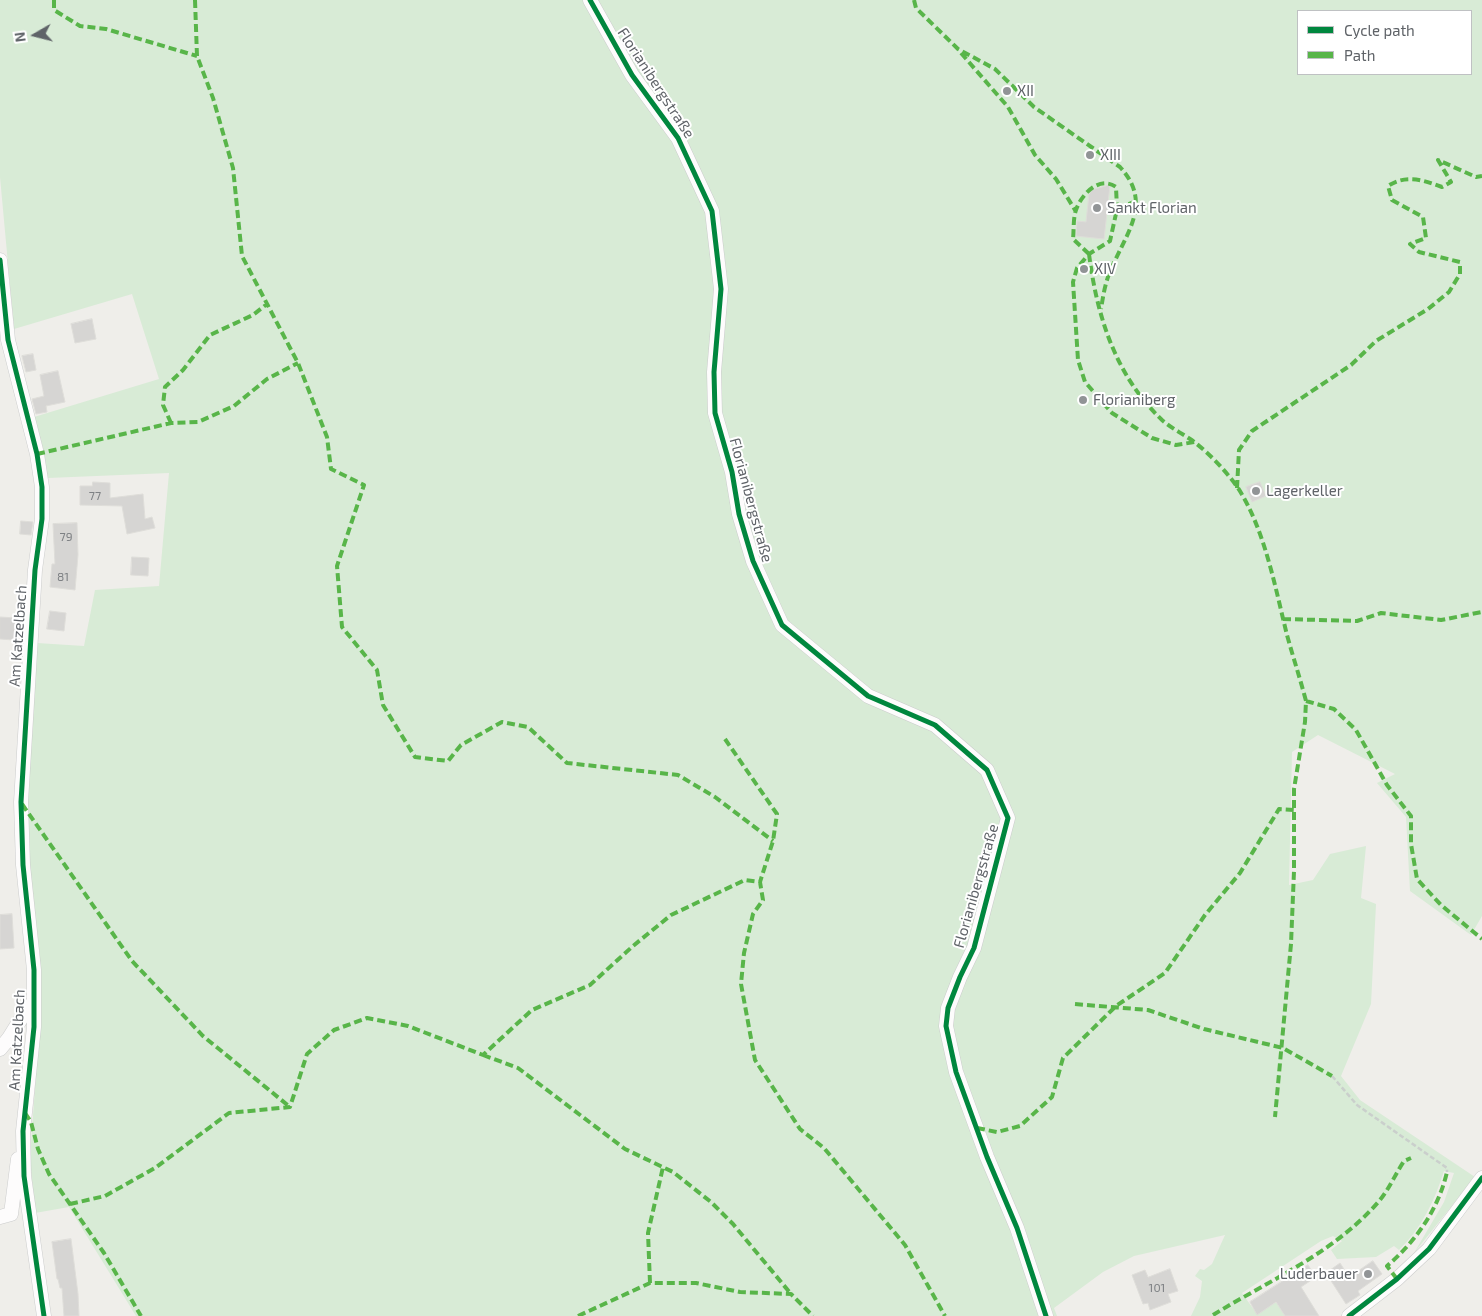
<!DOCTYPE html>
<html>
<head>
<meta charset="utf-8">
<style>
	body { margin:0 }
	#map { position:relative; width:1482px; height:1316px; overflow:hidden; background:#efeeea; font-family:"Exo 2",sans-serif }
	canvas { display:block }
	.legend { position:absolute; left:1297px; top:10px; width:175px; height:65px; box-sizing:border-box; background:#fff; border:1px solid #bfc1c3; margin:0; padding:6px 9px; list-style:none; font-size:15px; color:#5f6368 }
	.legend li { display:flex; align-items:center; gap:10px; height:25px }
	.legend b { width:25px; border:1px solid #bfc1c3 }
	.north { position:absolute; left:10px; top:10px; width:50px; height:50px; -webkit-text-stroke:4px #fff; paint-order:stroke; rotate:262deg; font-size:14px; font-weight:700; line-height:20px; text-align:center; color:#5f6368 }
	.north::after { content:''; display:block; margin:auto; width:18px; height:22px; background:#5f6368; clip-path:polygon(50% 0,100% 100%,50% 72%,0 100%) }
</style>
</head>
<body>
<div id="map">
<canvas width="1482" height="1316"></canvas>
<ul class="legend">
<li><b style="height:6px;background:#00873e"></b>Cycle path</li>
<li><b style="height:6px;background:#58b549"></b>Path</li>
</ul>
<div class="north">N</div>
</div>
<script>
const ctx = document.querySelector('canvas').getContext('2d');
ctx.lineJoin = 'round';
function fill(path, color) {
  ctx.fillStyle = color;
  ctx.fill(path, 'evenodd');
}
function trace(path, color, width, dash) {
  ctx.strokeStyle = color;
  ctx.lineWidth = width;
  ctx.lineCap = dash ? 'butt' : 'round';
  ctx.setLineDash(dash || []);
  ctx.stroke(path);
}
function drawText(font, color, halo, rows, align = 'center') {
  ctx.font = font + ' "Exo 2",sans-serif';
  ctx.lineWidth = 4;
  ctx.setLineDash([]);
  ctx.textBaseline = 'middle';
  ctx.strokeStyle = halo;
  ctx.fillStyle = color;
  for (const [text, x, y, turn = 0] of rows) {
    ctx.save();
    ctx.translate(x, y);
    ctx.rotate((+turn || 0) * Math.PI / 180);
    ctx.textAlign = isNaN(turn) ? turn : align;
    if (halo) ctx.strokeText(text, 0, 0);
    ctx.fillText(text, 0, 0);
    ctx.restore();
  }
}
fill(new Path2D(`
	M 0,0 L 1482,0 L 1482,916 L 1471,935 L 1410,891 L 1406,817 L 1377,783 L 1395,774 L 1318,735 L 1292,752 L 1289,885 L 1313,880 L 1330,854 L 1366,846 L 1361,898 L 1376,904 L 1371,1004 L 1341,1076 L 1360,1100 L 1475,1177 L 1414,1253 L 1444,1202 L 1454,1173 L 1444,1171 C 1435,1200 1421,1229 1399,1250 L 1394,1246 L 1376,1257 L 1337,1259 L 1331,1250 L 1342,1241 L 1333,1236 L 1321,1241 L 1242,1293 L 1257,1314 L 1276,1302 L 1285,1316 L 1191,1316 L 1200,1297 L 1202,1281 L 1195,1276 L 1200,1269 L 1204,1270 L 1212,1264 L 1225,1235 L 1134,1256 L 1103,1272 L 1054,1308 L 1057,1316 L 136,1316 L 69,1207 L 35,1213 L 30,1158 L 37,1059 L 25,786 L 37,643 L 84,646 L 95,590 L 159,586 L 169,473 L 48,478 L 34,417 L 159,379 L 132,294 L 14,329 L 0,177 ZM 1298,11 L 1471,11 L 1471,74 L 1298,74 Z`), '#d8ebd6');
const building = new Path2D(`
	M 1110,185 L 1104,239 L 1076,236 L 1077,221 L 1086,222 L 1089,194 L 1092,190 Z
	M 92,319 L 96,339 L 75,343 L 71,324 Z
	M 33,354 L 36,370 L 26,372 L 22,356 Z
	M 58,371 L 65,402 L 46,406 L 47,412 L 36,414 L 32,399 L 44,396 L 40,375 Z
	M 93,482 L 110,483 L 110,498 L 143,494 L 145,519 L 152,517 L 155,528 L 127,534 L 122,506 L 80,505 L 80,486 L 92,486 Z
	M 1260,482 L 1266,496 L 1252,502 L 1246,487 Z
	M 21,521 L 33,522 L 31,535 L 20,534 Z
	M 77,523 L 78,555 L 75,590 L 50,587 L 52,564 L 55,564 L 53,524 Z
	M 132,557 L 149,558 L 148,576 L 131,575 Z
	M 50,611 L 66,613 L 64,631 L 47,629 Z
	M 0,617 L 16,618 L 14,640 L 0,639 Z
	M 12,914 L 14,948 L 0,949 L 0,915 Z
	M 71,1239 L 78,1294 L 79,1316 L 64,1316 L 62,1288 L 60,1288 L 58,1279 L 57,1279 L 52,1242 Z
	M 1373,1261 L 1382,1274 L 1358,1291 L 1360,1295 L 1346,1304 L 1326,1273 L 1340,1263 L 1349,1277 Z
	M 1308,1265 L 1316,1277 L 1301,1287 L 1319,1316 L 1285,1316 L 1276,1302 L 1257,1315 L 1250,1302 Z
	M 1170,1269 L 1178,1291 L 1168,1294 L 1171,1302 L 1150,1310 L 1148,1303 L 1143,1304 L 1132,1275 L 1145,1270 L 1148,1277 Z`);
fill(building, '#d6d5d3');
trace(building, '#deddd9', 1);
const street = new Path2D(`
	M 590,0 L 632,75 L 678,138 L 712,211 L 721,289 L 714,372 L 715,413 L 732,472 L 739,514 L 753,561 L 782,625 L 868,696 L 935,725 L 987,770 L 1008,818 L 974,948 L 960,977 L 948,1008 L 946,1026 L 956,1072 L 987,1157 L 1017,1228 L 1046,1316
	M 0,260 L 8,340 L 37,454 L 42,487 L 42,519 L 35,570 L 21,802 L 23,865 L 34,970 L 34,1027 L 23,1131 L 24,1176 L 44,1316
	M 0,1049 L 9,1038 L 29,1006 L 33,1004
	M 0,1217 L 11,1214 L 18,1159
	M 1349,1316 L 1397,1279 L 1429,1249 L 1482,1178`);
trace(street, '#cbcccc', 15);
trace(new Path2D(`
	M 1332,1076 L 1357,1105 L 1447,1168 L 1447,1172`), '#cacfcc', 2.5, [5, 2.5]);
trace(street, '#fdfcfc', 14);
trace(new Path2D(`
	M 54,0 L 54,10 L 80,26 L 106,29 L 197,56
	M 195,0 L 197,56 L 213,98 L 233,168 L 242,256 L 298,363 L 327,437 L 331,469 L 364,485 L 337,566 L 342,627 L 377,670 L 383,705 L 415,757 L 448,761 L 461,745 L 502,722 L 528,727 L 567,763 L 678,775 L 715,797 L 773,841
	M 914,0 L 916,8 L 958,49 L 995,69 L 1034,107 L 1120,167 C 1154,204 1125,234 1110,272 C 1105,283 1103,297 1101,309
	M 961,53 L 1008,107 L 1035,155 L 1056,179 L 1075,210
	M 1136,201 L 1117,209 L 1110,241 L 1089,254 L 1077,268 L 1073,282 L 1078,360 L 1085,382 L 1112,413 L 1152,438 L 1176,445 L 1195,442
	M 1089,254 C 1097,316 1115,375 1162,420 C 1171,428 1183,434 1193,441 C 1210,454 1226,471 1238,488 C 1265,530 1275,587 1287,635 C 1293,657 1300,678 1306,701 L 1305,722 L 1294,789 L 1294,871 L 1291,944 L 1275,1117
	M 1089,254 L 1073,239 C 1074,230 1073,218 1076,210 C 1081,195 1099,175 1116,187 L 1117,209
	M 171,423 L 163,405 L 165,387 L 183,370 L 210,335 L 253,315 L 267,304
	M 37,454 L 171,423 L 198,422 L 234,406 L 267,379 L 298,363
	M 1237,488 L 1239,450 L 1252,431 L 1351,365 L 1376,341 L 1428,309 L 1449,292 L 1460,274 L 1460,262 L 1419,252 L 1410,244 L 1426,238 L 1423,217 L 1392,200 L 1388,186 C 1406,174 1423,180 1442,187 L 1451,182 L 1438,160 L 1476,177 L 1482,176
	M 1283,619 L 1357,621 L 1381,613 L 1441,620 L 1482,612
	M 1306,701 L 1334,709 L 1356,730 L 1387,785 L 1411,816 L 1411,844 L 1417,879 L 1441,905 L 1482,939
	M 725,739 L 777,814 L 773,841 L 760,882
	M 22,804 L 132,961 L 203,1036 L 290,1107
	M 1075,1004 L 1148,1010 L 1204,1029 L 1283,1048 L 1332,1076
	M 483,1055 L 518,1068 L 625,1149 L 673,1172 L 711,1202 L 733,1224 L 791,1294
	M 25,1113 L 31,1122 L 38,1149 L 49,1174 L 104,1253 L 141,1316
	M 977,1128 L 997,1132 L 1020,1126 L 1052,1097 L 1063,1058 L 1116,1006 L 1165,973 L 1205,915 L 1240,873 L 1279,809 L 1294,810
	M 70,1204 L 105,1196 L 155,1168 L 229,1113 L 290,1107 L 307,1054 L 334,1030 L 367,1018 L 408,1026 L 483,1055 L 532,1010 L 590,985 L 633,946 L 671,915 L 745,880 L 760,882 L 763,900 L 753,914 L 744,953 L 741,984 L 755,1060 L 800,1129 L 824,1148 L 905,1245 L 945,1316
	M 1397,1279 L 1387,1266 C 1416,1241 1438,1210 1447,1172
	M 650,1283 L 648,1233 L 663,1167
	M 1213,1315 C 1270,1280 1336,1252 1380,1200 C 1389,1189 1396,1173 1404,1161 L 1411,1158
	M 578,1316 L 650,1283 L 696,1283 L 740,1292 L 791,1294 L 813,1316`), '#58b549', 4, [8, 4]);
trace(new Path2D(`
	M 590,0 L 632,75 L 678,138 L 712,211 L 721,289 L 714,372 L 715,413 L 732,472 L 739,514 L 753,561 L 782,625 L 868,696 L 935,725 L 987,770 L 1008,818 L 974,948 L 960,977 L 948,1008 L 946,1026 L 956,1072 L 987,1157 L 1017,1228 L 1046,1316
	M 0,260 L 8,340 L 37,454 L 42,487 L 42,519 L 35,570 L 21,802 L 23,865 L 34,970 L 34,1027 L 23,1131 L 24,1176 L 44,1316
	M 1349,1316 L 1397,1279 L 1429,1249 L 1482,1178`), '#00873e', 5);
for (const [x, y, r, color] of [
	[1007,91,5,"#919496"],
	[1090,155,5,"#919496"],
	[1097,208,5,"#919496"],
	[1084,269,5,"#919496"],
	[1083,400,5,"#919496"],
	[1256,491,5,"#919496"],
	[1368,1274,5,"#919496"]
]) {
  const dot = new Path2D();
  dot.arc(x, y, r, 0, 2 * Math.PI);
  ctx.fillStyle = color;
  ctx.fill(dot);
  trace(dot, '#fff', 2);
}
drawText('12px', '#7e8184', null, [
	["77",95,496],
	["79",66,537],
	["81",63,577],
	["101",1157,1288]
]);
drawText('15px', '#5f6368', '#fff', [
	["Florianibergstraße",656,83,57],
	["Florianibergstraße",751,500,75],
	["Am Katzelbach",18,636,-86],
	["Florianibergstraße",976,886,-74],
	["Am Katzelbach",17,1040,-87]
]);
drawText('15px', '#5f6368', '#fff', [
	["XII",1017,91],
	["XIII",1100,155],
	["Sankt Florian",1107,208],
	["XIV",1094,269],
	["Florianiberg",1093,400],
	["Lagerkeller",1266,491],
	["Luderbauer",1358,1274,"right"]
], 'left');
</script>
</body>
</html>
